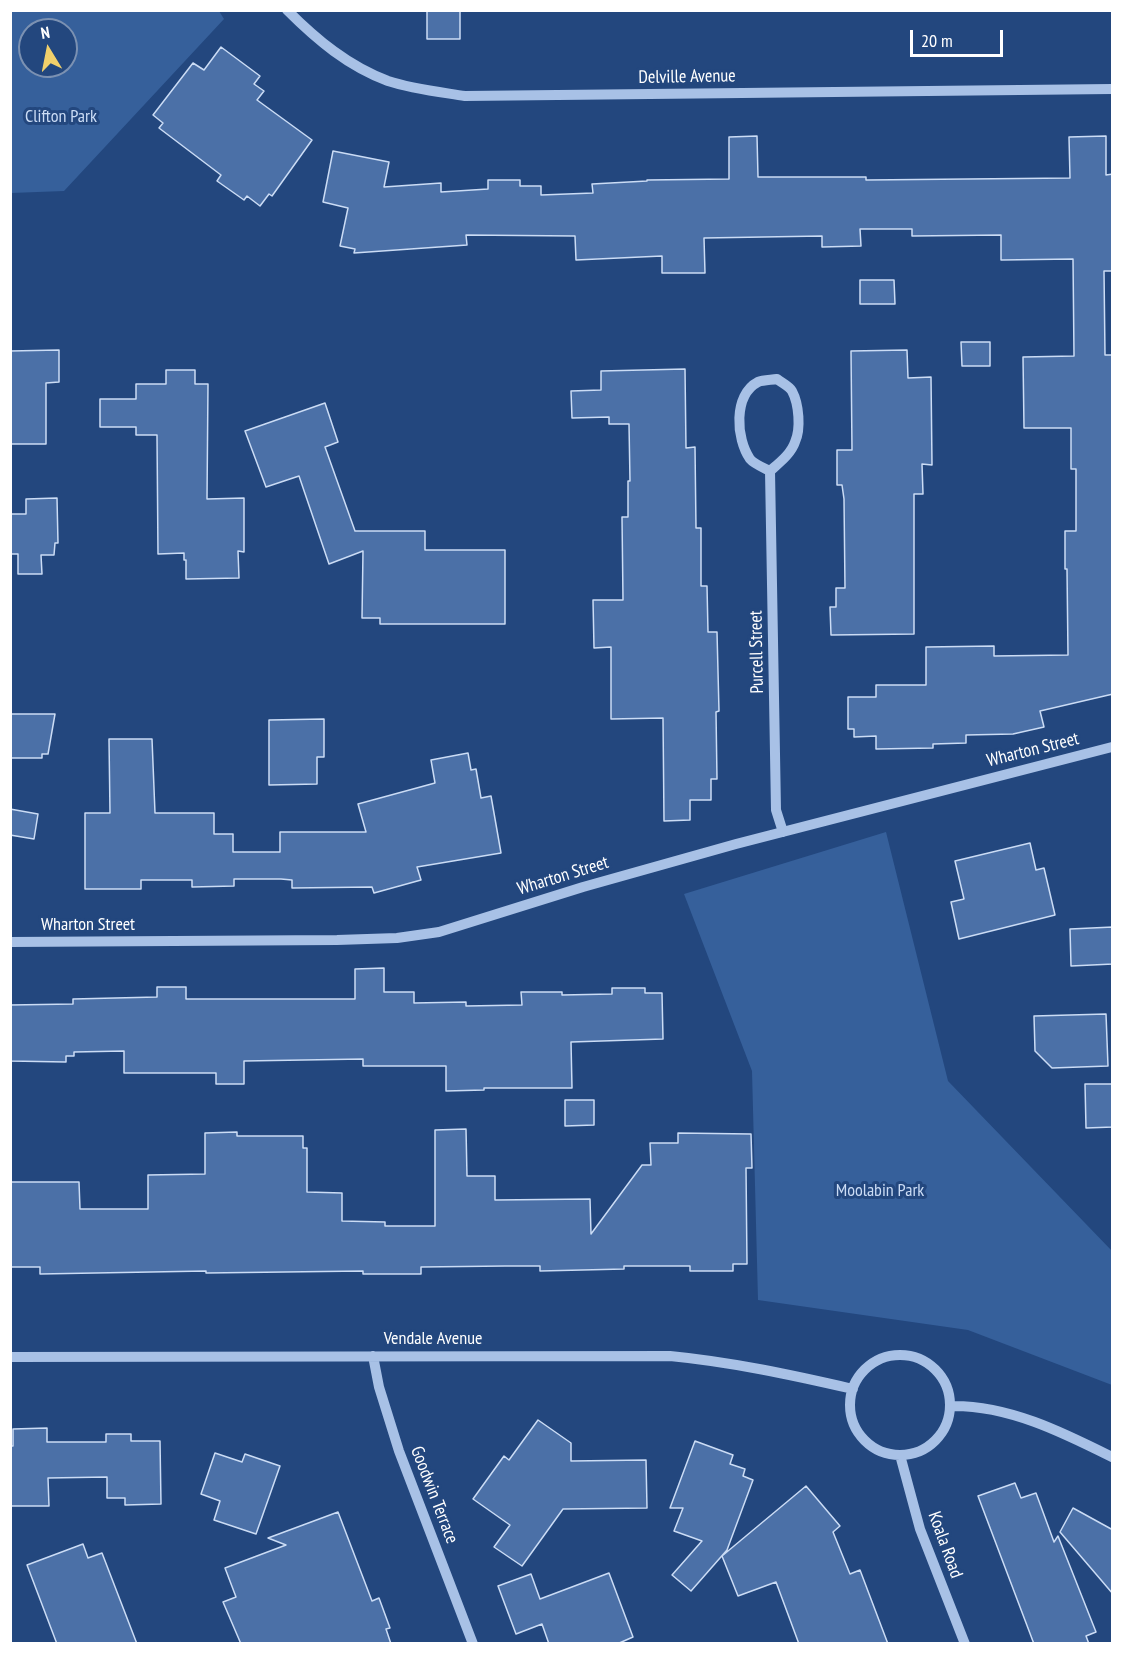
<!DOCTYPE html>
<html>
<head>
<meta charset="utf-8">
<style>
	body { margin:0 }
	#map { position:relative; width:1123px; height:1654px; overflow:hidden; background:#23477e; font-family:"PT Sans Narrow",sans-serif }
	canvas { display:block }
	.frame { position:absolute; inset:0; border:12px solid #fff; pointer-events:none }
	.north { position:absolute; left:18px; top:18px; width:60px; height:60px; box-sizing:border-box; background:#23477e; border:2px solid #7b91b2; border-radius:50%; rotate:350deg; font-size:16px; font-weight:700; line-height:24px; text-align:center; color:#fff }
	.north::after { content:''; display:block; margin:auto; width:21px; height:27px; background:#f1d06b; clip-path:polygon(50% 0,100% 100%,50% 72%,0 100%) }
	.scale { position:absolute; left:910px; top:30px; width:93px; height:27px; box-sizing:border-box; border:3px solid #fff; border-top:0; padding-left:8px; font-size:18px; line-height:21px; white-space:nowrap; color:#fff; -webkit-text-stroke:4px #23477e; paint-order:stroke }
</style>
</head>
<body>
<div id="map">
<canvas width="1123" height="1654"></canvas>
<div class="frame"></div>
<div class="north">N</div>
<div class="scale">20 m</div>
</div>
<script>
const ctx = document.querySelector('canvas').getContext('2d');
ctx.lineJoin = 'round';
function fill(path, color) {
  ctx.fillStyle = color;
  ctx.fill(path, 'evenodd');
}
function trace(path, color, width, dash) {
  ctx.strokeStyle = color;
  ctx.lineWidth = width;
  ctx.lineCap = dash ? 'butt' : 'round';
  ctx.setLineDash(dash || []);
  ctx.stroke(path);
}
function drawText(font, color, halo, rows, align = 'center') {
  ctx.font = font + ' "PT Sans Narrow",sans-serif';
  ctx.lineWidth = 6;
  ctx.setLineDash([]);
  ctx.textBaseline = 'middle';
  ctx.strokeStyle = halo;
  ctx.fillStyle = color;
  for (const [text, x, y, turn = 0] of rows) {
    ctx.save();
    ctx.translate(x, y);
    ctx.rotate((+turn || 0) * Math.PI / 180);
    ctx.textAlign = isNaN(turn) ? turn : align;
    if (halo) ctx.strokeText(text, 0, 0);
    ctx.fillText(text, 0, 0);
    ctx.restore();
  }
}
fill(new Path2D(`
	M 219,11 L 224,19 L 64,191 L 11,193 L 11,11 ZM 30,30 L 66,30 L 66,66 L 30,66 Z
	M 886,832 L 948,1081 L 1112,1251 L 1112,1385 L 968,1330 L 758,1300 L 752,1071 L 684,894 Z`), '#36609b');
const building = new Path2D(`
	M 427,10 L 460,10 L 460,39 L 427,39 Z
	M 221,47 L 260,76 L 254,84 L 264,91 L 257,100 L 312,140 L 272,196 L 269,194 L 260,206 L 247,196 L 244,200 L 217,181 L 221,175 L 159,128 L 163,123 L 153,115 L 193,63 L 204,70 Z
	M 757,136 L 758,177 L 866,177 L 866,180 L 1070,178 L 1069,137 L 1106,136 L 1106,175 L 1113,174 L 1113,271 L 1104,271 L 1105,355 L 1113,355 L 1113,694 L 1040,711 L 1044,727 L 1013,734 L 966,735 L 966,743 L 933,744 L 933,748 L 876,749 L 876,736 L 854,737 L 854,729 L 848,729 L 848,697 L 876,697 L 876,685 L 926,685 L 926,647 L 994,646 L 994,656 L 1068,655 L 1067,569 L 1065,569 L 1065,531 L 1076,531 L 1076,469 L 1071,469 L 1071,428 L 1024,428 L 1023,357 L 1074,356 L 1073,259 L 1001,260 L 1001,235 L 912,236 L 912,229 L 860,229 L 861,246 L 822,247 L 822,236 L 704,238 L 705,273 L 662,273 L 662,256 L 576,260 L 575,236 L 466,235 L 467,245 L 354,253 L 355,249 L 340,246 L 348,208 L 323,202 L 333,151 L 389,162 L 384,187 L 441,183 L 441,192 L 488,189 L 488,180 L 520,180 L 520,186 L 541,186 L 541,195 L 593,193 L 592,184 L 647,181 L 647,180 L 729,179 L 729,137 Z
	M 860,280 L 894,280 L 895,304 L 860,304 Z
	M 961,342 L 990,342 L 990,366 L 962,366 Z
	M 59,350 L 59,382 L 46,383 L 46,444 L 10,444 L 10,351 Z
	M 907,350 L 908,378 L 931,377 L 932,465 L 922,464 L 923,494 L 914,494 L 914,634 L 831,635 L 830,607 L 836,607 L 836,588 L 845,588 L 844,499 L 842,485 L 837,485 L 837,450 L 852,450 L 851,351 Z
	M 685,369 L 686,448 L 695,447 L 696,528 L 701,528 L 701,586 L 707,586 L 708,632 L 717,632 L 719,711 L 716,712 L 717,779 L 711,779 L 711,800 L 690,800 L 690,820 L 664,821 L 663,718 L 611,719 L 611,647 L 594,648 L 593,600 L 623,600 L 622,517 L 628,517 L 628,481 L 630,481 L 629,424 L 609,424 L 609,417 L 572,418 L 571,391 L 601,390 L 601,371 Z
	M 166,370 L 195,370 L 195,384 L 208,384 L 207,499 L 244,498 L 244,552 L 238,551 L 239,578 L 186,579 L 186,560 L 184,560 L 184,553 L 158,554 L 157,435 L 136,435 L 136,427 L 100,427 L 100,399 L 136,399 L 136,384 L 166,384 Z
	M 325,403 L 338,442 L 325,447 L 355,531 L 425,531 L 425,550 L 505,550 L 505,624 L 380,624 L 380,618 L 362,618 L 363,551 L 329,564 L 299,476 L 266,487 L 245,431 Z
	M 57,498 L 58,543 L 55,543 L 54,555 L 41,555 L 42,574 L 18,574 L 18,554 L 10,554 L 10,514 L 26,514 L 26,499 Z
	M 10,714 L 55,714 L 48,754 L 42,754 L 42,758 L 10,758 Z
	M 324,719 L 324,757 L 317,757 L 317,784 L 269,785 L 269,720 Z
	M 109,739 L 152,739 L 155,813 L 214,813 L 214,834 L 233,834 L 233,852 L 280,852 L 280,832 L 366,832 L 358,804 L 435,783 L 431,760 L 468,753 L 471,770 L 476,769 L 481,798 L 491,796 L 501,853 L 417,867 L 421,880 L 374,893 L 372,887 L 292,888 L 292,880 L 281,879 L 234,879 L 234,886 L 192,887 L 192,880 L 141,880 L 141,889 L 85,889 L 85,813 L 110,813 Z
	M 10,809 L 38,814 L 34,839 L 10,835 Z
	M 1030,843 L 1036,870 L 1044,868 L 1055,915 L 959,939 L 951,902 L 964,899 L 955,861 Z
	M 1113,927 L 1113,964 L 1071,966 L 1070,929 Z
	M 384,968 L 384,992 L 414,992 L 414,1003 L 466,1002 L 466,1006 L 522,1005 L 521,992 L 562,992 L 562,995 L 612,994 L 612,988 L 645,988 L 645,993 L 662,993 L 663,1039 L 571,1042 L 572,1088 L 484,1088 L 484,1090 L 446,1091 L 446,1066 L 363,1066 L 363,1059 L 244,1061 L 244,1084 L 216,1084 L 216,1073 L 124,1073 L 124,1051 L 74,1052 L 74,1056 L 66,1056 L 66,1062 L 10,1061 L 10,1005 L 73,1004 L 73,999 L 157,997 L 157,987 L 186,987 L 186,999 L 355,999 L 355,969 Z
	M 1106,1014 L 1108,1066 L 1052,1068 L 1035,1051 L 1034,1016 Z
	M 1085,1084 L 1113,1084 L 1113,1127 L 1086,1128 Z
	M 565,1100 L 594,1100 L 594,1125 L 565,1126 Z
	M 466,1129 L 467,1176 L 495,1176 L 495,1200 L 590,1199 L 591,1234 L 642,1165 L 651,1165 L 650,1143 L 678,1143 L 678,1133 L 751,1134 L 752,1168 L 746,1168 L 747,1264 L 733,1264 L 733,1271 L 690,1271 L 690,1266 L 624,1266 L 624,1269 L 540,1271 L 540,1266 L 505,1266 L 421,1267 L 421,1274 L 363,1274 L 363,1271 L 206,1273 L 206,1271 L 40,1274 L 40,1267 L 10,1267 L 10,1182 L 79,1182 L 80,1209 L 148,1209 L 148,1175 L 205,1174 L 205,1133 L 237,1132 L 237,1136 L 303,1136 L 303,1148 L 307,1148 L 307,1192 L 342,1193 L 342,1221 L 385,1222 L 385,1226 L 435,1226 L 435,1130 Z
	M 538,1420 L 571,1443 L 571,1461 L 646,1460 L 647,1508 L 563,1509 L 522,1566 L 494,1547 L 510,1525 L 473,1499 L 504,1456 L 509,1460 Z
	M 47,1428 L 47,1442 L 106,1442 L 106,1434 L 131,1434 L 131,1441 L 160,1441 L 161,1504 L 125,1505 L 125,1498 L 107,1498 L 107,1477 L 48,1478 L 49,1506 L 10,1506 L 10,1446 L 13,1446 L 13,1429 Z
	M 695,1441 L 733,1455 L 730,1464 L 745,1469 L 743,1476 L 753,1480 L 727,1550 L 691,1591 L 672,1575 L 702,1541 L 674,1531 L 683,1508 L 670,1508 Z
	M 215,1453 L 242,1462 L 245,1454 L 280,1466 L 256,1534 L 214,1520 L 220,1501 L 201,1494 Z
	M 1015,1483 L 1021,1498 L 1036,1493 L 1054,1542 L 1058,1536 L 1096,1632 L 1086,1636 L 1089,1644 L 1034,1644 L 978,1496 Z
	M 806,1486 L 840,1526 L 833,1532 L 850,1574 L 860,1570 L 888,1644 L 799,1644 L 776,1582 L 738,1596 L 722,1556 Z
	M 1073,1508 L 1113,1530 L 1113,1594 L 1060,1532 Z
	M 338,1512 L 372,1601 L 379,1598 L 390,1628 L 386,1629 L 391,1644 L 241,1644 L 223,1602 L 236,1597 L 225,1568 L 286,1545 L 268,1538 Z
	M 83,1544 L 88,1558 L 102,1553 L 137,1644 L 57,1644 L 27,1565 Z
	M 609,1573 L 633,1637 L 617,1644 L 549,1644 L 542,1624 L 516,1634 L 498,1586 L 531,1574 L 540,1599 Z`);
fill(building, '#4b70a7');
trace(building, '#cbdcf5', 1.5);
trace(new Path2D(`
	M 287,10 C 317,40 348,66 388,81 C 412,89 440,92 465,96 L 1112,89
	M 777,379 C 782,383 789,386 792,391 C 799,404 801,429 795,442 C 791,454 779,463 770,471 C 764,468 754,464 750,459 C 736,439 733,395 758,382 C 763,380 771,380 777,379 Z
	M 770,471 L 776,810 L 783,832
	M 10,942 L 337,940 L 397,938 L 439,932 L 583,887 L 736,844 L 1112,747
	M850 1405a50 50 0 1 1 100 0a50 50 0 1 1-100 0Z
	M 373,1356 L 379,1387 L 399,1451 L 473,1644
	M 10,1357 L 670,1356 C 732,1362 792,1375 853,1389
	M 951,1406 C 1008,1405 1062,1432 1112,1457
	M 900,1455 L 920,1529 L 965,1644`), '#a8c1e6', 10);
drawText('18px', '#fff', '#23477e', [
	["Delville Avenue",687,77,-1],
	["Purcell Street",757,652,-91],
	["Wharton Street",1033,750,-14],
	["Wharton Street",563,876,-17],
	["Wharton Street",88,925],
	["Vendale Avenue",433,1339],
	["Goodwin Terrace",434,1495,69],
	["Koala Road",945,1545,70]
]);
drawText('18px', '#cbdcf5', '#23477e', [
	["Clifton Park",61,117],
	["Moolabin Park",880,1191]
]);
</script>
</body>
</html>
